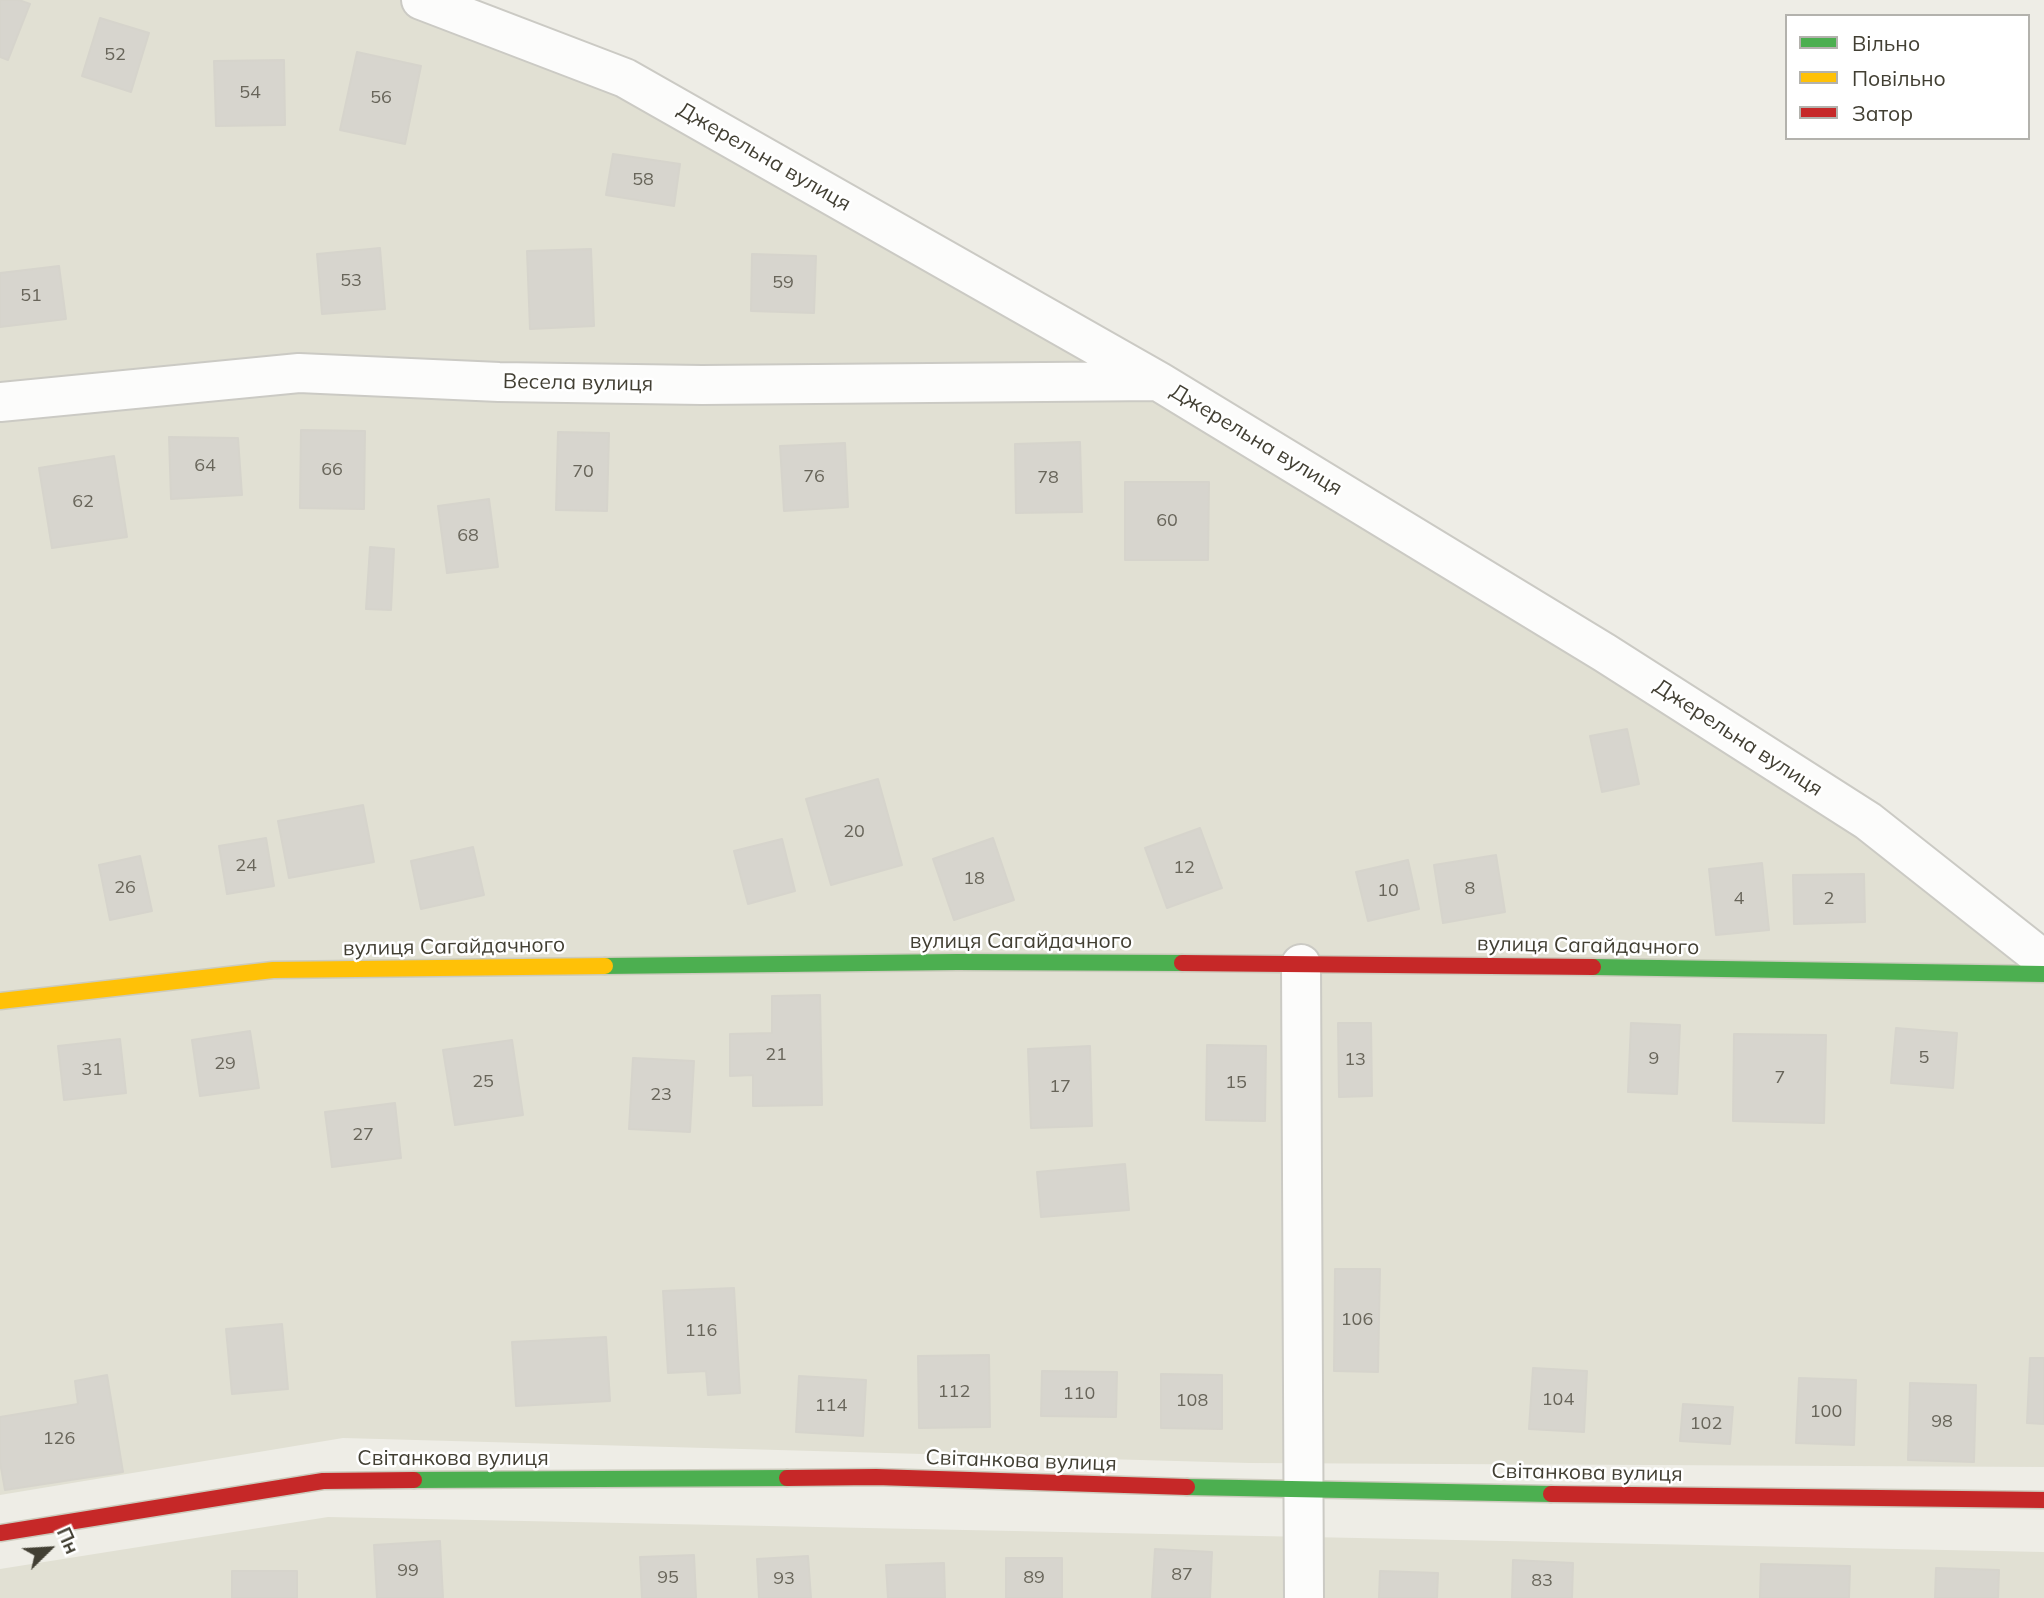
<!DOCTYPE html>
<html>
<head>
<meta charset="utf-8">
<style>
	body { margin:0 }
	#map { position:relative; width:2044px; height:1598px; overflow:hidden; background:#eeede6; font-family:Mulish,sans-serif }
	canvas { display:block }
	.legend { position:absolute; left:1785px; top:14px; width:245px; height:126px; box-sizing:border-box; background:#fff; border:2px solid #b3b2ad; margin:0; padding:9px 12px; list-style:none; font-size:21px; color:#423f33 }
	.legend li { display:flex; align-items:center; gap:14px; height:35px }
	.legend b { width:35px; border:2px solid #b3b2ad }
	.north { position:absolute; left:14px; top:1514px; width:70px; height:70px; -webkit-text-stroke:5px #fff; paint-order:stroke; rotate:66deg; font-size:19px; font-weight:700; line-height:28px; text-align:center; color:#423f33 }
	.north::after { content:''; display:block; margin:auto; width:24px; height:32px; background:#423f33; clip-path:polygon(50% 0,100% 100%,50% 72%,0 100%) }
</style>
</head>
<body>
<div id="map">
<canvas width="2044" height="1598"></canvas>
<ul class="legend">
<li><b style="height:9px;background:#4caf50"></b>Вільно</li>
<li><b style="height:9px;background:#ffc107"></b>Повільно</li>
<li><b style="height:9px;background:#c62828"></b>Затор</li>
</ul>
<div class="north">Пн</div>
</div>
<script>
const ctx = document.querySelector('canvas').getContext('2d');
ctx.lineJoin = 'round';
function fill(path, color) {
  ctx.fillStyle = color;
  ctx.fill(path, 'evenodd');
}
function trace(path, color, width, dash) {
  ctx.strokeStyle = color;
  ctx.lineWidth = width;
  ctx.lineCap = dash ? 'butt' : 'round';
  ctx.setLineDash(dash || []);
  ctx.stroke(path);
}
function drawText(font, color, halo, rows, align = 'center') {
  ctx.font = font + ' Mulish,sans-serif';
  ctx.lineWidth = 5;
  ctx.setLineDash([]);
  ctx.textBaseline = 'middle';
  ctx.strokeStyle = halo;
  ctx.fillStyle = color;
  for (const [text, x, y, turn = 0] of rows) {
    ctx.save();
    ctx.translate(x, y);
    ctx.rotate((+turn || 0) * Math.PI / 180);
    ctx.textAlign = isNaN(turn) ? turn : align;
    if (halo) ctx.strokeText(text, 0, 0);
    ctx.fillText(text, 0, 0);
    ctx.restore();
  }
}
fill(new Path2D(`
	M 0,0 L 421,0 L 625,78 L 1605,653 L 2044,960 L 2044,1467 L 1249,1463 L 343,1438 L 0,1495 Z
	M 328,1517 L 2044,1552 L 2044,1598 L 0,1598 L 0,1569 Z`), '#e1e0d3');
const building = new Path2D(`
	M 0,0 L 19,0 L 30,4 L 8,60 L 0,57 Z
	M 100,18 L 149,33 L 131,92 L 82,76 Z
	M 357,52 L 421,66 L 405,144 L 340,130 Z
	M 284,60 L 285,125 L 216,126 L 214,61 Z
	M 613,154 L 680,164 L 674,206 L 606,195 Z
	M 380,248 L 385,309 L 322,314 L 317,254 Z
	M 591,249 L 594,326 L 530,329 L 527,251 Z
	M 752,254 L 816,256 L 814,313 L 751,311 Z
	M 59,266 L 66,319 L 0,327 L 0,273 Z
	M 301,430 L 365,431 L 364,509 L 300,508 Z
	M 558,432 L 609,433 L 607,511 L 556,510 Z
	M 169,437 L 238,438 L 242,495 L 171,499 Z
	M 1080,442 L 1082,512 L 1016,513 L 1015,444 Z
	M 845,443 L 848,507 L 784,511 L 780,446 Z
	M 114,456 L 127,537 L 52,548 L 39,468 Z
	M 1125,482 L 1209,482 L 1208,560 L 1125,560 Z
	M 489,499 L 498,567 L 447,573 L 438,506 Z
	M 370,547 L 394,549 L 391,610 L 366,609 Z
	M 1627,729 L 1639,784 L 1602,792 L 1590,736 Z
	M 878,779 L 902,865 L 831,885 L 806,799 Z
	M 363,805 L 374,862 L 289,878 L 278,821 Z
	M 1200,828 L 1222,888 L 1167,908 L 1145,848 Z
	M 266,838 L 274,886 L 227,894 L 219,846 Z
	M 993,838 L 1014,900 L 954,920 L 933,859 Z
	M 782,839 L 795,891 L 748,904 L 734,851 Z
	M 473,847 L 484,895 L 421,909 L 411,861 Z
	M 1496,855 L 1505,912 L 1443,923 L 1434,865 Z
	M 140,856 L 152,911 L 110,920 L 99,865 Z
	M 1408,860 L 1419,909 L 1368,921 L 1356,872 Z
	M 1762,863 L 1769,930 L 1716,935 L 1709,869 Z
	M 1864,874 L 1865,922 L 1794,924 L 1793,875 Z
	M 820,995 L 822,1105 L 753,1106 L 753,1075 L 730,1076 L 730,1034 L 772,1033 L 772,996 Z
	M 1338,1023 L 1371,1023 L 1372,1096 L 1339,1097 Z
	M 1631,1023 L 1680,1025 L 1677,1094 L 1628,1092 Z
	M 1896,1028 L 1957,1033 L 1953,1088 L 1891,1083 Z
	M 250,1031 L 259,1088 L 200,1096 L 192,1040 Z
	M 1734,1034 L 1826,1035 L 1824,1123 L 1733,1121 Z
	M 120,1039 L 126,1093 L 64,1100 L 58,1046 Z
	M 512,1040 L 523,1115 L 455,1125 L 443,1050 Z
	M 1207,1045 L 1266,1046 L 1265,1121 L 1206,1120 Z
	M 1090,1046 L 1092,1126 L 1031,1128 L 1028,1049 Z
	M 633,1058 L 694,1061 L 690,1132 L 629,1129 Z
	M 395,1103 L 401,1158 L 332,1167 L 325,1112 Z
	M 1125,1164 L 1129,1210 L 1041,1217 L 1037,1172 Z
	M 1335,1269 L 1380,1269 L 1378,1372 L 1334,1371 Z
	M 734,1288 L 740,1393 L 708,1395 L 706,1371 L 668,1373 L 663,1291 Z
	M 282,1324 L 288,1389 L 232,1394 L 226,1329 Z
	M 606,1337 L 610,1401 L 516,1406 L 512,1342 Z
	M 989,1355 L 990,1427 L 919,1428 L 918,1356 Z
	M 2030,1358 L 2044,1358 L 2044,1424 L 2027,1423 Z
	M 1533,1368 L 1587,1371 L 1584,1432 L 1529,1429 Z
	M 1042,1371 L 1117,1372 L 1116,1417 L 1041,1416 Z
	M 1161,1374 L 1222,1375 L 1222,1429 L 1161,1428 Z
	M 107,1375 L 123,1472 L 5,1490 L 0,1462 L 0,1417 L 78,1404 L 75,1381 Z
	M 799,1376 L 866,1380 L 863,1436 L 796,1432 Z
	M 1799,1378 L 1856,1380 L 1854,1445 L 1796,1443 Z
	M 1910,1383 L 1976,1385 L 1974,1462 L 1908,1460 Z
	M 1683,1404 L 1733,1407 L 1730,1444 L 1680,1441 Z
	M 440,1541 L 443,1598 L 377,1598 L 374,1545 Z
	M 1155,1549 L 1212,1552 L 1210,1598 L 1152,1598 Z
	M 694,1555 L 696,1598 L 642,1598 L 640,1557 Z
	M 808,1556 L 811,1598 L 759,1598 L 757,1559 Z
	M 1006,1558 L 1062,1558 L 1062,1598 L 1006,1598 Z
	M 1513,1560 L 1573,1563 L 1572,1598 L 1512,1598 Z
	M 944,1563 L 945,1598 L 888,1598 L 886,1565 Z
	M 1761,1564 L 1850,1566 L 1849,1598 L 1760,1598 Z
	M 1936,1568 L 1999,1570 L 1998,1598 L 1935,1598 Z
	M 232,1571 L 297,1571 L 297,1598 L 232,1598 Z
	M 1380,1571 L 1438,1573 L 1437,1598 L 1379,1598 Z`);
fill(building, '#d7d5ce');
trace(building, '#d6d4cc', 2);
const street = new Path2D(`
	M 421,0 L 625,78 L 1158,381 L 1605,653 L 1868,821 L 2044,960
	M 0,402 L 299,373 L 499,382 L 702,385 L 1158,381
	M 1301,964 L 1304,1598`);
const fast = new Path2D(`
	M 605,966 L 957,962 L 1182,963
	M 1593,967 L 2044,974
	M 414,1480 L 787,1478
	M 1187,1487 L 1551,1494`);
const slow = new Path2D(`
	M 0,1001 L 273,970 L 605,966`);
const jam = new Path2D(`
	M 1182,963 L 1593,967
	M 787,1478 L 876,1477 L 1187,1487
	M 1551,1494 L 2044,1500
	M 0,1533 L 323,1481 L 414,1480`);
trace(street, '#cbcac4', 42);
trace(fast, '#cccbbd', 19);
trace(slow, '#cccbbd', 19);
trace(jam, '#cccbbd', 19);
trace(street, '#fcfcfb', 38);
trace(fast, '#4caf50', 16);
trace(slow, '#ffc107', 16);
trace(jam, '#c62828', 16);
drawText('18px', '#68655a', null, [
	["52",115,55],
	["54",250,93],
	["56",381,98],
	["58",643,180],
	["53",351,281],
	["59",783,283],
	["51",31,296],
	["64",205,466],
	["66",332,470],
	["70",583,472],
	["76",814,477],
	["78",1048,478],
	["62",83,502],
	["60",1167,521],
	["68",468,536],
	["20",854,832],
	["24",246,866],
	["12",1184,868],
	["18",974,879],
	["26",125,888],
	["8",1470,889],
	["10",1388,891],
	["4",1739,899],
	["2",1829,899],
	["21",776,1055],
	["5",1924,1058],
	["9",1654,1059],
	["13",1355,1060],
	["29",225,1064],
	["31",92,1070],
	["7",1780,1078],
	["25",483,1082],
	["15",1236,1083],
	["17",1060,1087],
	["23",661,1095],
	["27",363,1135],
	["106",1357,1320],
	["116",701,1331],
	["112",954,1392],
	["110",1079,1394],
	["104",1558,1400],
	["108",1192,1401],
	["114",831,1406],
	["100",1826,1412],
	["98",1942,1422],
	["102",1706,1424],
	["126",59,1439],
	["99",408,1571],
	["87",1182,1575],
	["95",668,1578],
	["89",1034,1578],
	["93",784,1579],
	["83",1542,1581]
]);
drawText('21px', '#423f33', '#fff', [
	["Джерельна вулиця",764,157,30],
	["Весела вулиця",578,383,1],
	["Джерельна вулиця",1256,440,31],
	["Джерельна вулиця",1738,738,33],
	["вулиця Сагайдачного",1021,942],
	["вулиця Сагайдачного",1588,946,1],
	["вулиця Сагайдачного",454,947,-1],
	["Світанкова вулиця",453,1459],
	["Світанкова вулиця",1021,1461,2],
	["Світанкова вулиця",1587,1473,1]
]);
</script>
</body>
</html>
